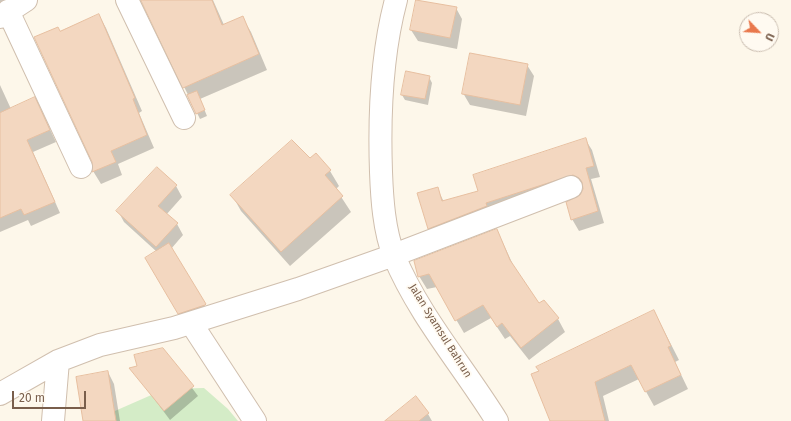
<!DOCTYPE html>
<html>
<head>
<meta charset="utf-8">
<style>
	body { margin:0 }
	#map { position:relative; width:791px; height:421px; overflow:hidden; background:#fdf7ea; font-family:"Fira Sans",sans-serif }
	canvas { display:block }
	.north { position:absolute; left:739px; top:12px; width:40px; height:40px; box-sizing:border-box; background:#fffaf1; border:1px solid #c9bcaf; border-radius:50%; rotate:115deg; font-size:11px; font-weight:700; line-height:16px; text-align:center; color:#795e4b }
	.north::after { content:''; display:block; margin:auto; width:14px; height:18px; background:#e9784c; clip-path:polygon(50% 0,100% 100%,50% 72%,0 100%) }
	.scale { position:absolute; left:12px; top:391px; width:74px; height:18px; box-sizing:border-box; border:2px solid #795e4b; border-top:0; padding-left:5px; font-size:12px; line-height:14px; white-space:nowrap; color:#795e4b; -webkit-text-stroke:3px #fffaf1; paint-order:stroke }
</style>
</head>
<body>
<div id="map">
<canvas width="791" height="421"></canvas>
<div class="north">U</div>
<div class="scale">20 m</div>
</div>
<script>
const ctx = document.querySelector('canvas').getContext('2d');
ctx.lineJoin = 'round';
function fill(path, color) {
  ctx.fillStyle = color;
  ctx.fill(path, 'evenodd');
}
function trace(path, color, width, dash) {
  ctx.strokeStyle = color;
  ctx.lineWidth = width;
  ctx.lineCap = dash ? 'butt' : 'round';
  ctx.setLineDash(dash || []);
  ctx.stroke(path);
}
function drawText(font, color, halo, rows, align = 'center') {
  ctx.font = font + ' "Fira Sans",sans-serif';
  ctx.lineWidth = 3.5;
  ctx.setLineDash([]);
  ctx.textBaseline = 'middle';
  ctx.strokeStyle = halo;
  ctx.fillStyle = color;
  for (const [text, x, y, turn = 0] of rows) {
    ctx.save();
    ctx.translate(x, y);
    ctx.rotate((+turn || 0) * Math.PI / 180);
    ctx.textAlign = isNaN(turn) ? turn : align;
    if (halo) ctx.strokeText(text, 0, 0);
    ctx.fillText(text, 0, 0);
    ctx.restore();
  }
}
fill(new Path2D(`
	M 204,388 L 228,409 L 238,421 L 105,421 L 108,414 L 165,389 Z`), '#d4ecc7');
fill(new Path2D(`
	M 0,0 L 27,0 L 0,19 Z
	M 141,0 L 213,0 L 224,25 L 242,17 L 251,32 L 267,70 L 200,99 L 207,116 L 200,119 Z
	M 456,8 L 462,19 L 457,49 L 418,41 L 411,30 Z
	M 99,15 L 106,28 L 142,111 L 139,113 L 154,148 L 118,164 L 122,175 L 101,184 L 93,171 L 93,161 L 60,32 Z
	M 527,65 L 534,76 L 526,116 L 470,105 L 463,93 Z
	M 429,77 L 432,83 L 428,105 L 405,100 L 402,95 Z
	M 0,85 L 11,109 L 41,110 L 56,142 L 33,152 L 60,213 L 31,226 L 28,220 L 0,232 Z
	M 585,139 L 592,150 L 600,177 L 591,179 L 604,223 L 579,231 L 572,219 L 584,188 L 580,186 L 435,239 L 429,228 L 437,188 L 444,202 L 479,191 Z
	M 310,160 L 330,171 L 339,186 L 336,189 L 351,212 L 290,266 L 241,211 L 232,195 Z
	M 176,186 L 182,197 L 166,215 L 177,224 L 183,235 L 171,249 L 211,316 L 186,324 L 153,270 L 157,252 L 124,222 L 118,211 Z
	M 497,230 L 515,269 L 539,305 L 558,319 L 565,332 L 529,360 L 510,336 L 505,339 L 491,318 L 464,333 L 437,287 L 427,289 L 419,276 Z
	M 654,311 L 679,360 L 675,362 L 688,389 L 654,406 L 639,379 L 603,396 L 609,421 L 551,421 Z
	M 163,349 L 198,396 L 170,420 L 131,368 L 138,367 Z
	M 108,372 L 114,384 L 120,421 L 84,421 Z
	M 428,414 L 432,421 L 391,421 Z`), '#0003');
const building = new Path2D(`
	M 141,0 L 212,0 L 222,25 L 243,16 L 259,54 L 183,88 Z
	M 416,0 L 457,7 L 450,38 L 410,30 Z
	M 99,14 L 135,98 L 133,99 L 147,135 L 111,151 L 116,162 L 92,172 L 92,162 L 34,37 L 58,27 L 60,31 Z
	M 470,53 L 528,64 L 520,105 L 462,94 Z
	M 406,71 L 430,76 L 425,99 L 401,95 Z
	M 197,91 L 205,110 L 196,114 L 187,95 Z
	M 35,97 L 50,130 L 27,140 L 55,202 L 24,215 L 21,209 L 0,218 L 0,113 Z
	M 586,138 L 594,166 L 586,168 L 598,211 L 571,220 L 566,202 L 580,195 L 583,189 L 582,182 L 579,178 L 573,175 L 486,203 L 487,206 L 428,229 L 417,193 L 438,187 L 442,201 L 478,191 L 473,175 Z
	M 292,140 L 310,158 L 316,153 L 331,170 L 325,175 L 343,196 L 281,252 L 230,195 Z
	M 157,167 L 177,185 L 158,206 L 178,223 L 156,247 L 116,211 Z
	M 497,229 L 510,260 L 539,303 L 544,300 L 559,318 L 521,348 L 502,323 L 497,327 L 483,305 L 455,321 L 429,274 L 418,277 L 414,261 Z
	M 169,243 L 206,304 L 205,305 L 178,314 L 145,258 Z
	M 654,310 L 671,346 L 668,347 L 681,375 L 645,392 L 631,365 L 595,382 L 605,421 L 550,421 L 531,374 L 539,371 L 536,367 Z
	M 163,348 L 194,386 L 164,411 L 129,368 L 137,366 L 134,355 Z
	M 108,371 L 116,421 L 83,421 L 76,377 Z
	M 416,396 L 429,413 L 419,421 L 385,421 Z`);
fill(building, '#f3d7c0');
trace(building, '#e7bfa0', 1);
const minor = new Path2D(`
	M 127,0 L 184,118
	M 396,0 C 381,56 379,115 381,172 C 382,199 384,230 394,256 C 419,316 463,366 497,421
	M 8,11 L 81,167
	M 0,17 L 26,0
	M 191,323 L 255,421
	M 0,394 L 58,361 L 100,345 L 174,328 L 298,289 L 394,255 L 571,187
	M 53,421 L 58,361`);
trace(minor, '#d0bfae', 24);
trace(minor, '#fff', 22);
drawText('11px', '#795e4b', '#fffaf1', [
	["Jalan Syamsul Bahrun",440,331,58]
]);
</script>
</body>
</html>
